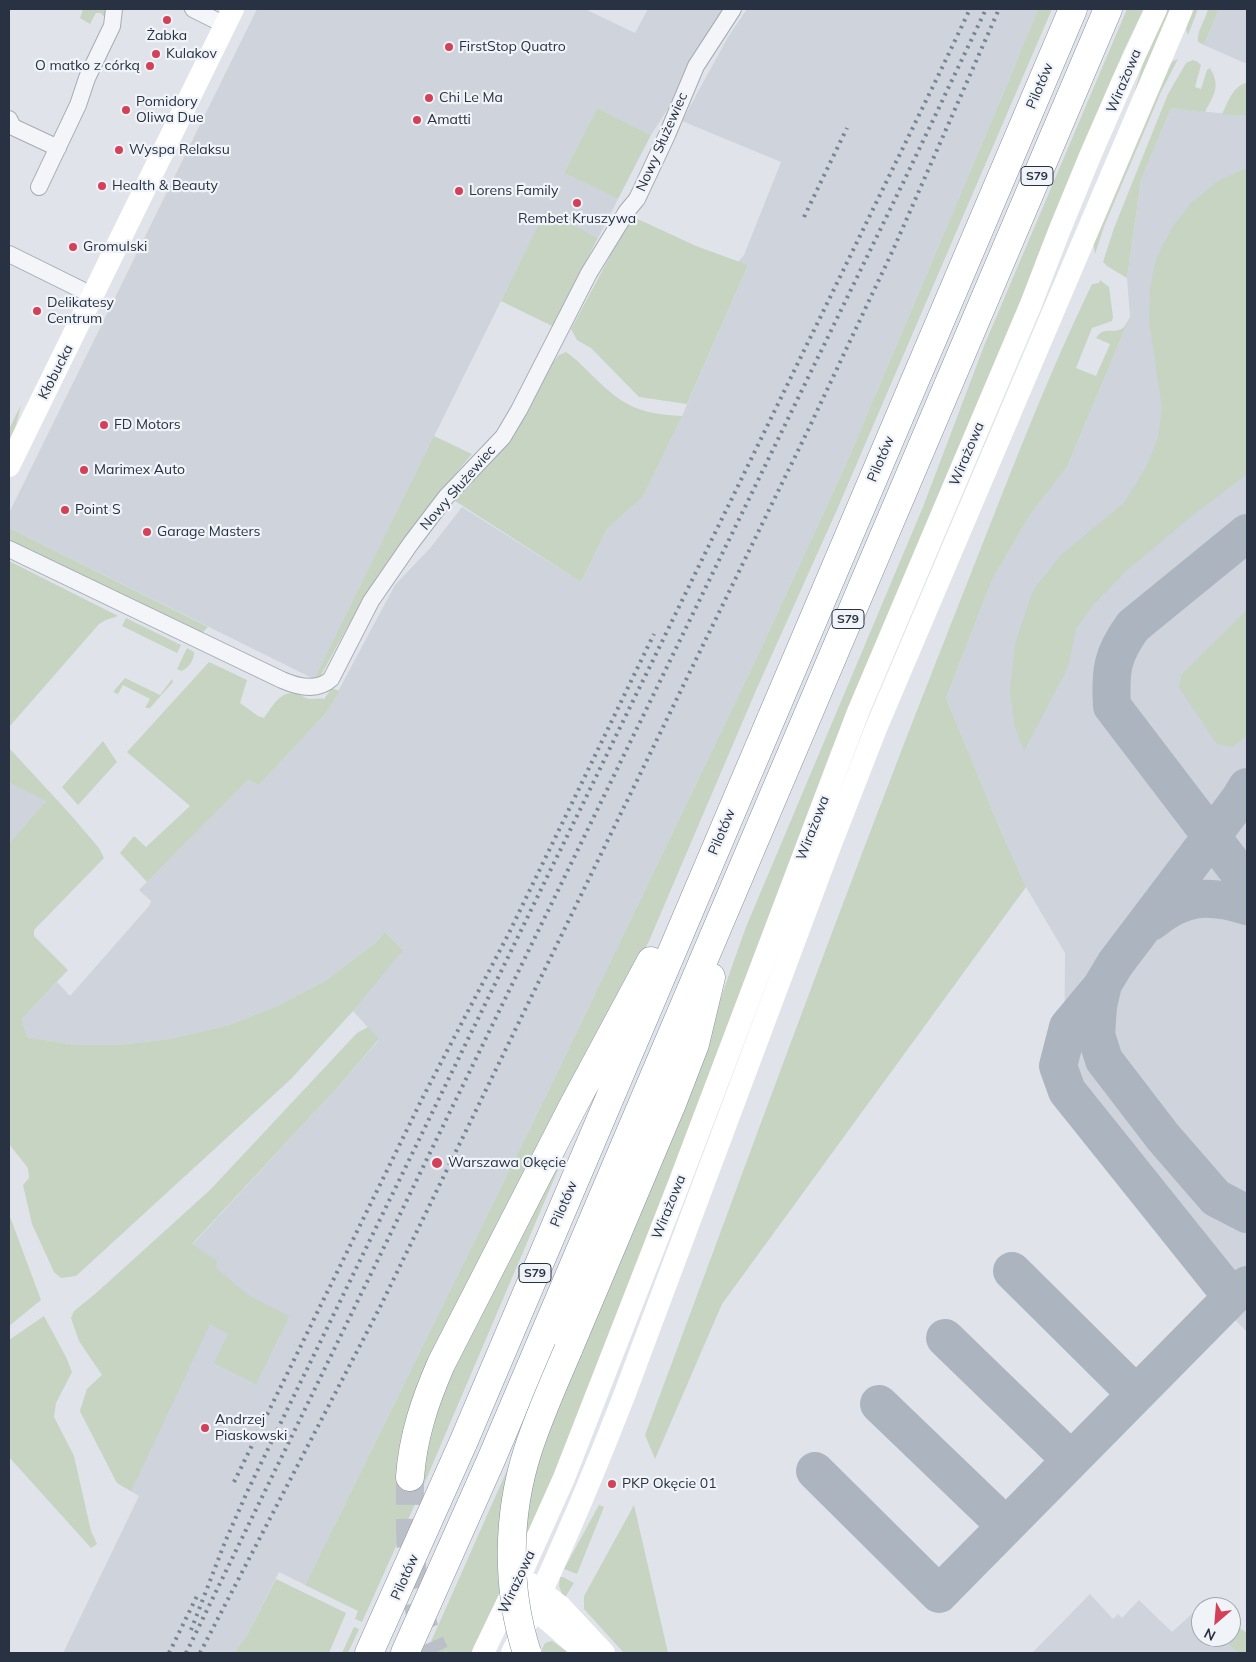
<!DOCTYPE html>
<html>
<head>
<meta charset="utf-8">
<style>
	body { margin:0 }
	#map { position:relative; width:1256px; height:1662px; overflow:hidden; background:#e0e4ea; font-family:Mulish,sans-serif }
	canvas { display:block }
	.frame { position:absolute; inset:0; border:10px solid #283242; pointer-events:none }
	.north { position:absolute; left:1191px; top:1597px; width:50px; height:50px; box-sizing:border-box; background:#f0f3f7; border:1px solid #a0a6af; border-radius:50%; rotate:207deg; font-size:14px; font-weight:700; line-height:20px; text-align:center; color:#283242 }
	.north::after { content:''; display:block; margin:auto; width:18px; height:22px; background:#d34159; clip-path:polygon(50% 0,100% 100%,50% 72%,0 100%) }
</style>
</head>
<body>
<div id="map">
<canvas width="1256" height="1662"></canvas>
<div class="frame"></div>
<div class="north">N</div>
</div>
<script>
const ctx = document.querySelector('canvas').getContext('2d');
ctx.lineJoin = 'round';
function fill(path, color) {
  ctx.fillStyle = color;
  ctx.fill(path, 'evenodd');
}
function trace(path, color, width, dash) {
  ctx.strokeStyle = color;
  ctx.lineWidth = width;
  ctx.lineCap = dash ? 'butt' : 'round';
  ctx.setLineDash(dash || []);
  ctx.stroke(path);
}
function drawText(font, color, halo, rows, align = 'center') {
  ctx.font = font + ' Mulish,sans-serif';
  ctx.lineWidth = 4.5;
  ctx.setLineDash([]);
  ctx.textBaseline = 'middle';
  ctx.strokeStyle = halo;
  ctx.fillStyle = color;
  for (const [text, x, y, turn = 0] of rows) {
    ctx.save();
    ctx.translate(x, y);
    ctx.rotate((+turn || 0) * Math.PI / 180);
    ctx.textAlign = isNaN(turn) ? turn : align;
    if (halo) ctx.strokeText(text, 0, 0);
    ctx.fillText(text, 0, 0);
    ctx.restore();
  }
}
fill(new Path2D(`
	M 257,9 L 585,9 L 635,33 L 648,9 L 726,9 L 688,64 L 669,107 L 651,135 L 597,108 L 564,173 L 618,199 L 607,221 L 598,238 L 545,212 L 314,679 L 9,528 L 9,513 Z
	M 747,9 L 1038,9 L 1006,87 L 847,462 L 758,655 L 545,1098 L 305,1585 L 279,1572 L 246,1637 L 234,1653 L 63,1653 L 139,1496 L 117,1483 L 80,1411 L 87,1389 L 102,1375 L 192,1245 L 337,1088 L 379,1040 L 353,1011 L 402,949 L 385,932 L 375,943 L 325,981 L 277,1006 L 229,1025 L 170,1039 L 118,1045 L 75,1045 L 27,1037 L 22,1019 L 57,982 L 70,996 L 149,906 L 151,901 L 139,890 L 248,780 L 259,785 L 327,712 L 395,585 L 431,547 L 462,507 L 581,582 L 607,529 L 643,497 L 682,416 L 748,265 L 738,262 L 744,255 L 781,162 L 682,121 L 728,37 Z
	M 1219,9 L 1247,9 L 1247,64 L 1204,45 Z
	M 1171,108 L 1247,116 L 1247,1332 L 1195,1280 L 1064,1094 L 1065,953 L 1026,887 L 1000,829 L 946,698 L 992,580 L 1030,515 L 1067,467 L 1130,317 L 1127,278 L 1141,180 Z
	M 9,782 L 47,800 L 9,843 Z
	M 1090,1594 L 1113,1619 L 1118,1614 L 1122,1618 L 1139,1600 L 1172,1632 L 1195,1611 L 1201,1617 L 1201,1637 L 1221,1637 L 1238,1653 L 1032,1653 Z`), '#ced3dc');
fill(new Path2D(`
	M 83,9 L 107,9 L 107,15 L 103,16 L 101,13 L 96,13 L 90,24 L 80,18 Z
	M 1038,9 L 1052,9 L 836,512 L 757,688 L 649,941 L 600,1036 L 438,1395 L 575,1130 L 425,1482 L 362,1622 L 355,1619 L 358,1611 L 305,1585 L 545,1098 L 758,655 L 847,462 L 1006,87 Z
	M 1127,9 L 1144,9 L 1124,50 L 1037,258 L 1031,279 L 831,751 L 650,1231 L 524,1549 L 523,1525 L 536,1453 L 685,1098 L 746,927 L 923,507 L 984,346 Z
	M 1167,9 L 1172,9 L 1134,94 L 1144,59 Z
	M 1192,9 L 1198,9 L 1188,35 L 1186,29 Z
	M 1208,9 L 1219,9 L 1204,45 L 1198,42 C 1196,32 1206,19 1208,9 Z
	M 1178,59 L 1161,92 L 1105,224 L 1095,254 L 1093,242 L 1167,68 L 1173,61 Z
	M 1193,60 L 1198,62 L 1201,65 L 1195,87 L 1201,89 L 1207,70 L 1210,68 C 1221,87 1214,94 1205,112 L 1171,108 L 1141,180 L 1127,278 L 1107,266 L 1103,262 L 1114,228 L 1168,94 L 1186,63 Z
	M 1245,83 L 1247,83 L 1247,116 L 1222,114 C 1228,102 1232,88 1245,83 Z
	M 597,108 L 651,135 L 618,199 L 564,173 Z
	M 1247,168 L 1247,474 L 1193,515 L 1126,571 L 1093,605 L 1076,629 L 1068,667 L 1024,751 L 1015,727 L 1010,691 L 1015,644 L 1033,591 L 1061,555 L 1124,503 L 1146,467 L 1158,438 L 1162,408 L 1149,320 L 1150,288 L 1156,260 L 1171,229 L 1191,203 L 1218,181 Z
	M 545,211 L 598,238 L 552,326 L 501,301 Z
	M 629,215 L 696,246 L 748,265 L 687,404 L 639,397 L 591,348 L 577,340 L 571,329 L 608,260 Z
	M 1100,280 L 1109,287 L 1113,317 L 1112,321 L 1092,328 L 1076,368 L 1096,376 L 1110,344 L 1096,338 C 1104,325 1114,335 1123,328 C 1126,325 1128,320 1130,317 L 1067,467 L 1030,515 L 992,580 L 946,698 L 1000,829 L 1026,887 L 722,1304 L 655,1459 L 645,1435 C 745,1168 842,899 947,634 C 994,517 1037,398 1092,284 L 1099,283 Z
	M 566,352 C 578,360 585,369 595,378 C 624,407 641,414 682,416 L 643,497 L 607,529 L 581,582 L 455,501 L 503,449 L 550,366 L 559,355 Z
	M 21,405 L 16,425 L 9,441 L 9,429 Z
	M 434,436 L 472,454 L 419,518 L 371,587 L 349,624 L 320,677 L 314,679 Z
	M 9,528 L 208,627 L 203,632 L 195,632 L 9,541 Z
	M 9,561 L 118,616 L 106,620 L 99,624 L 10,726 L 9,726 Z
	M 1247,610 L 1247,735 L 1233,747 L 1217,744 L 1179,687 L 1182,674 Z
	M 126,618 L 181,645 L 177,653 L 122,626 Z
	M 187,648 L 194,652 C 194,660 189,668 181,671 L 177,669 Z
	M 209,662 L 247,680 L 240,703 L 258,716 L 264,718 C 273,706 280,690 297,694 C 301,695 305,698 309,699 C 314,699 319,698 324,699 L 332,688 L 339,691 L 327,712 L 259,785 L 248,780 L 147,882 L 120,853 L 134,836 L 146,847 L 190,806 L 127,752 Z
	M 125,678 L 160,695 L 172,679 L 173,682 L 150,708 L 145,708 L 150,699 L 123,685 L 118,694 L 113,692 Z
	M 103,741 L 117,762 L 78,805 L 62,787 Z
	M 9,748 L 70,814 L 99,848 L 104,858 L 34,930 L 34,936 L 68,970 L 22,1019 L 27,1037 L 75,1045 L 118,1045 L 170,1039 L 229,1025 L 277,1006 L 325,981 L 375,943 L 385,932 L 403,950 L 353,1011 L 291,1079 L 76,1276 L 61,1278 L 54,1272 L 32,1224 L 23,1185 L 29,1178 L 28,1168 L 9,1144 L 9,843 L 46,801 L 9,782 Z
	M 368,1027 L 379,1039 L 337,1088 L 192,1244 L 217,1261 L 216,1268 L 248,1295 L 289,1316 L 256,1384 L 214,1363 L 228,1334 L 210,1324 L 131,1491 L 117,1483 L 80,1411 L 87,1389 L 102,1375 L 79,1341 L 71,1318 L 74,1311 L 95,1294 L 210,1190 L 357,1033 Z
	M 9,1214 L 41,1300 L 9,1326 Z
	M 44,1316 L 66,1357 L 72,1372 L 56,1403 L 54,1417 L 74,1456 L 91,1531 L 97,1544 L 91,1548 L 9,1457 L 9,1340 Z
	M 520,1441 L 504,1591 L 472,1653 L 448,1653 L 446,1651 L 442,1653 L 426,1653 Z
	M 599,1505 L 604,1507 L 577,1574 L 564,1569 Z
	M 634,1505 L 668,1653 L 624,1653 L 584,1609 L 584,1596 Z
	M 560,1577 L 563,1577 L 574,1583 L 564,1599 L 559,1586 Z
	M 276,1579 L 346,1613 L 329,1653 L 234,1653 L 246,1637 Z
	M 1231,1622 L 1247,1633 L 1247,1653 L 1238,1653 L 1221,1637 L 1231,1637 Z
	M 354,1627 L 359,1629 L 348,1653 L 342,1653 Z
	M 552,1641 L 569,1653 L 540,1653 L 545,1643 Z`), '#c6d4c1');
trace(new Path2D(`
	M 1247,533 L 1133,626 C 1112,655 1110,670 1112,706 L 1247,883
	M 1247,787 L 1239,800 L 1115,964 L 1103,984 L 1098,1006 L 1096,1035 L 1104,1060 L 1163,1137 L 1216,1198 L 1247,1214
	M 1151,922 C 1183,895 1208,894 1247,906
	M 1103,985 L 1068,1027 L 1058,1066 L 1067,1091 L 1232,1297
	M 1012,1271 L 1136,1394
	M 945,1338 L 1071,1460
	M 879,1404 L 1006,1526
	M 815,1471 L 939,1594 L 1232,1297 L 1247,1285`), '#acb4bf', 38);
trace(new Path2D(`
	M 410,1477 C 410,1536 407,1599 435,1653`), '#bbc0c8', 28, [28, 14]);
const street = new Path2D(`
	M 193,9 L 225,25
	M 9,119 L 13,127 L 58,148
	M 39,187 L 78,105 L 87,78 L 112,26 L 114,9
	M 9,254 L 94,296
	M 9,549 L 282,680 C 298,687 317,692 331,679 L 371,601 L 411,543 L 446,497 L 503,437 L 519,410 L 589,273 L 627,211 L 637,199 L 667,135 L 696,66 L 733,9`);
const highway = new Path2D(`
	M 568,1350 L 673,1101 L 695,1044 L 711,977
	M 410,1477 C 413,1436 425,1401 441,1364 L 572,1108 L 651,961
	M 369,1653 L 463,1443 L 1073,9
	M 405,1653 L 491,1460 L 1108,9`);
trace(street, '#a5abb4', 18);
trace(highway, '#8792a1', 29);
trace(street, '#f3f5f8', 16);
trace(new Path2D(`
	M 9,466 C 85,314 158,161 233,9
	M 531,1584 L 560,1606 L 604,1653
	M 521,1600 L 550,1622 L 585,1653
	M 483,1653 L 520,1576 L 564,1478 L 678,1186 L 858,712 L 1031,304 C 1068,205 1111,104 1156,9
	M 512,1653 C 554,1569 590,1483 624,1396 L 829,849 L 877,726 L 1182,9`), '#fff', 22);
trace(highway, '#fff', 28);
trace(new Path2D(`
	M 804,217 L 847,128
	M 234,1482 L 424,1095 L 509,933 L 654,634
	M 191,1630 L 225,1542 L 248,1490 L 939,74 L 970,9
	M 169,1653 L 198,1594
	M 186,1653 L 903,183 L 986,9
	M 200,1653 L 379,1309 L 809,428 L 893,250 L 999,9`), '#798494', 4, [2.5, 5]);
const highwayBridge = new Path2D(`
	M 527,1653 C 506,1588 507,1515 528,1450 C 539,1416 554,1383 568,1350`);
trace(highwayBridge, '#8792a1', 29, []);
trace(highwayBridge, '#fff', 28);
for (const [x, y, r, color] of [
	[167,20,5,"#d34159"],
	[449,47,5,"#d34159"],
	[156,54,5,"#d34159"],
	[150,66,5,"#d34159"],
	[429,98,5,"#d34159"],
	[126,110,5,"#d34159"],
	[417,120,5,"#d34159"],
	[119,150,5,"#d34159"],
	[102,186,5,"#d34159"],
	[459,191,5,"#d34159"],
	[577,203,5,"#d34159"],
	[73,247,5,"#d34159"],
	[37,311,5,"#d34159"],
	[104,425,5,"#d34159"],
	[84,470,5,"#d34159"],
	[65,510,5,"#d34159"],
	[147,532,5,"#d34159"],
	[437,1163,6,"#d34159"],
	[205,1428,5,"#d34159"],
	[612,1484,5,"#d34159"]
]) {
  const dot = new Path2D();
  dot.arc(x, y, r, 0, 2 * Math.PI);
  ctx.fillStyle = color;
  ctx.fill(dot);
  trace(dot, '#f0f3f7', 2);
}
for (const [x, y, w] of [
	[1037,176,32],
	[848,619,32],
	[535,1273,32]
]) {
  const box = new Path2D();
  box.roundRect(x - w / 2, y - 9.5, w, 19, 4);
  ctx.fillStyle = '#f0f3f7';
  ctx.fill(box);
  trace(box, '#283242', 1);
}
drawText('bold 12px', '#283242', null, [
	["S79",1037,176],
	["S79",848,619],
	["S79",535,1273]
]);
drawText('14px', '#283242', '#f0f3f7', [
	["Żabka",167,36,"center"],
	["FirstStop Quatro",459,47],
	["Kulakov",166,54],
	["O matko z córką",140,66,"right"],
	["Chi Le Ma",439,98],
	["Pomidory",136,102],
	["Oliwa Due",136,118],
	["Amatti",427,120],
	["Wyspa Relaksu",129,150],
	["Health & Beauty",112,186],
	["Lorens Family",469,191],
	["Rembet Kruszywa",577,219,"center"],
	["Gromulski",83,247],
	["Delikatesy",47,303],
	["Centrum",47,319],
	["FD Motors",114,425],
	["Marimex Auto",94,470],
	["Point S",75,510],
	["Garage Masters",157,532],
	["Warszawa Okęcie",448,1163],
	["Andrzej",215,1420],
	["Piaskowski",215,1436],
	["PKP Okęcie 01",622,1484]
], 'left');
drawText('14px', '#283242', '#f0f3f7', [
	["Wirażowa",1124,81,-67],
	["Pilotów",1040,86,-67],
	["Nowy Służewiec",662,142,-66],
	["Kłobucka",56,372,-63],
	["Wirażowa",967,454,-67],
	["Pilotów",881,459,-67],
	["Nowy Służewiec",458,488,-49],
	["Wirażowa",813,828,-69],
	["Pilotów",722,832,-67],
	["Pilotów",564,1204,-67],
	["Wirażowa",669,1207,-68],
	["Pilotów",405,1577,-66],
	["Wirażowa",517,1582,-65]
]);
</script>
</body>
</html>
